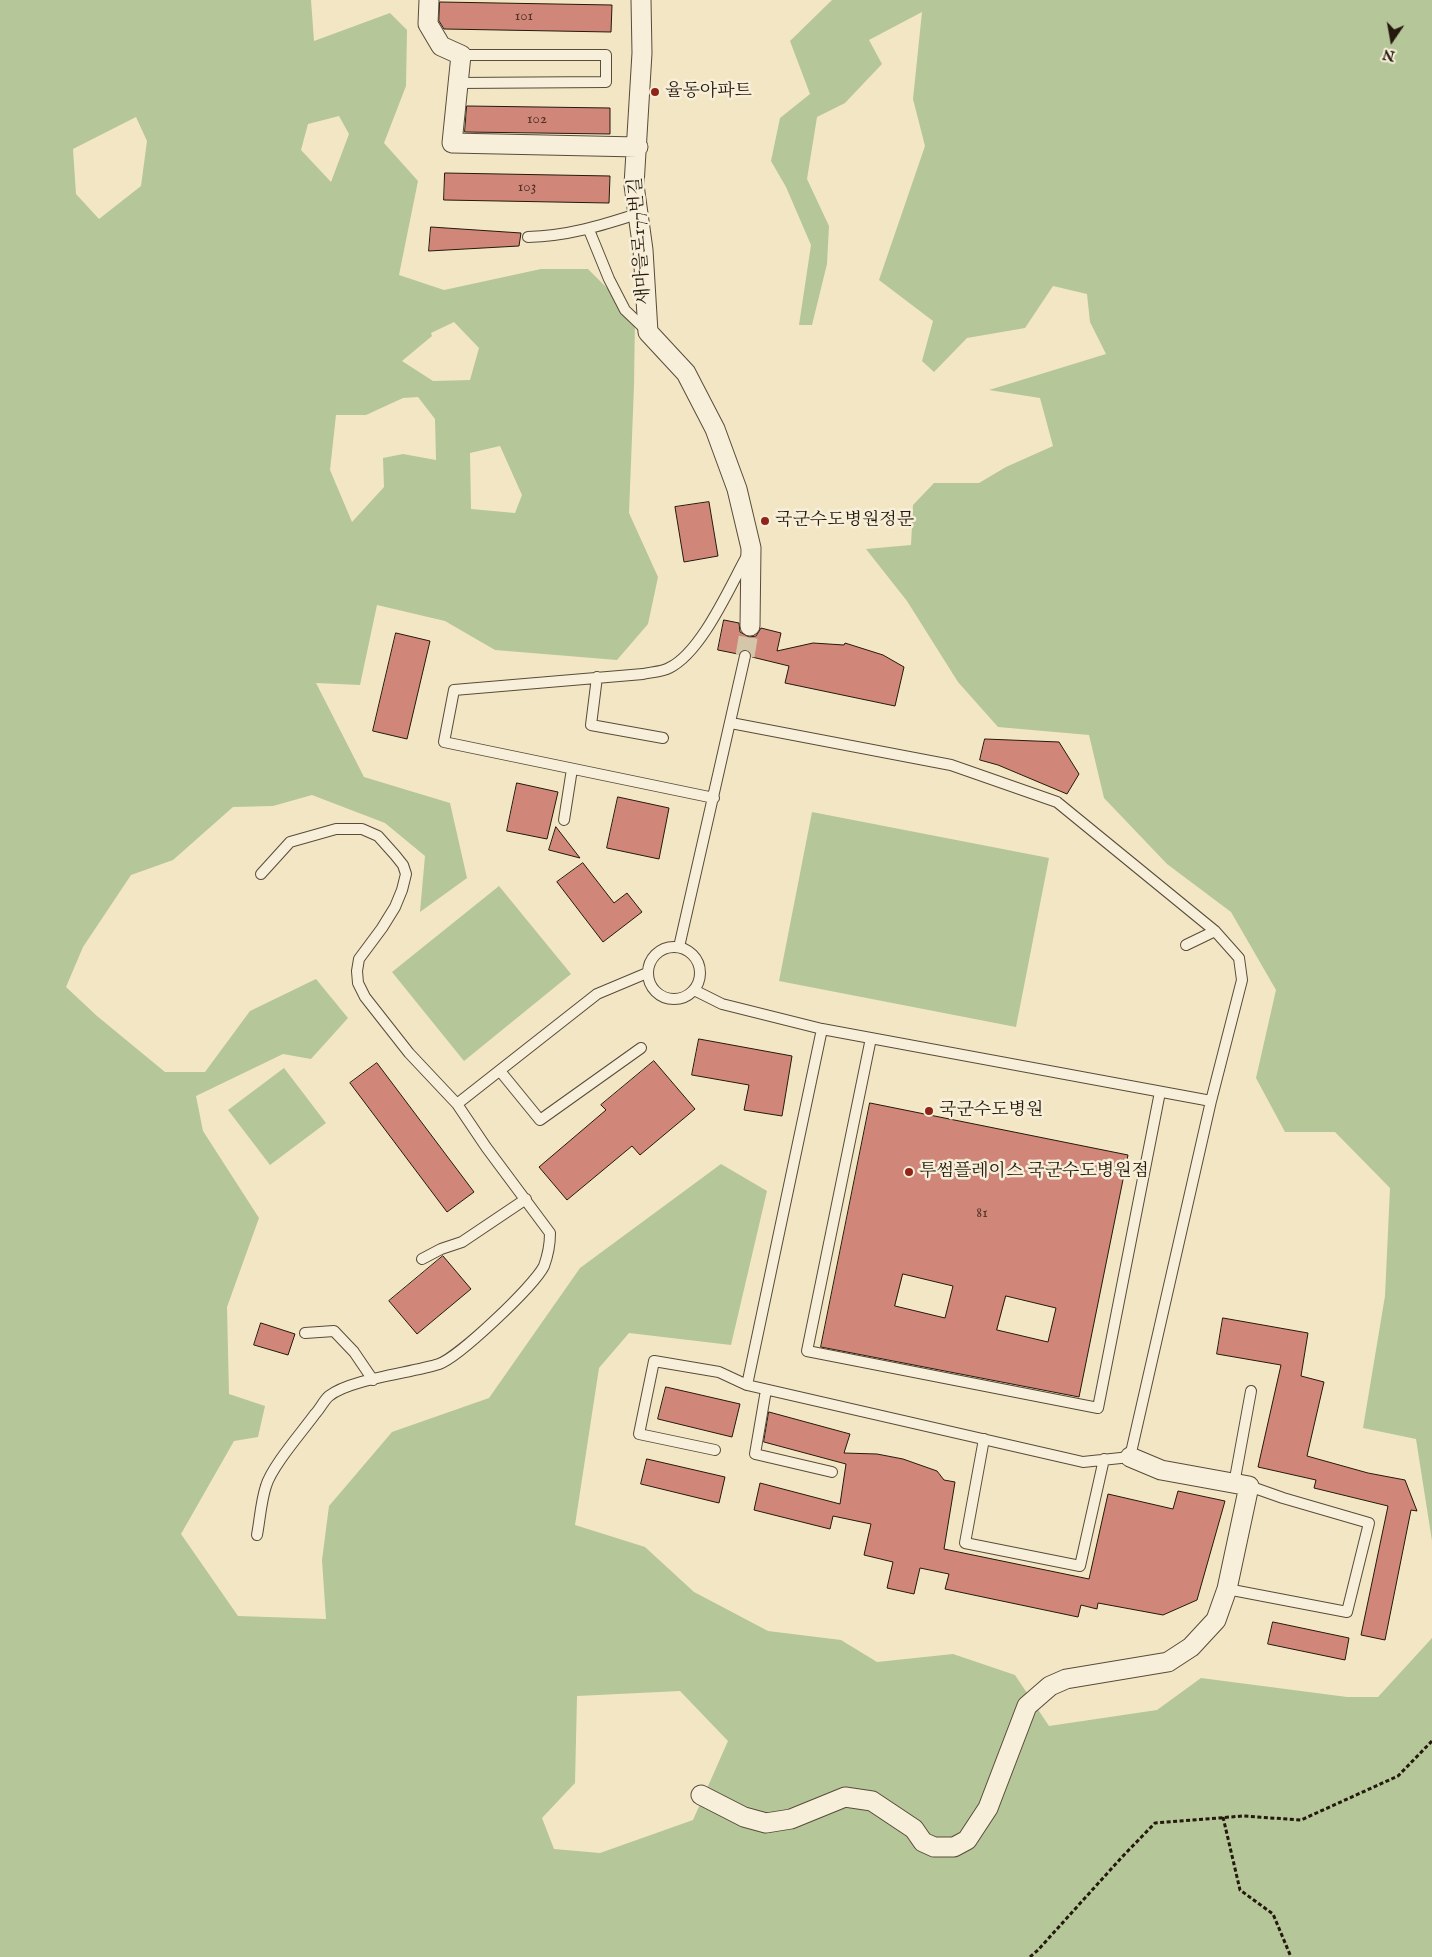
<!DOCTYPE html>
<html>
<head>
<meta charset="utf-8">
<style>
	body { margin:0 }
	#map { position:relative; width:1432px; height:1957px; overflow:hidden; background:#f3e6c5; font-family:"IM FELL English",serif }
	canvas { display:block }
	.north { position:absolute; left:1367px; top:15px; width:50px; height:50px; -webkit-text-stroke:4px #f7efd9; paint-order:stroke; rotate:192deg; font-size:14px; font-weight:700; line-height:20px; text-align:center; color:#24190c }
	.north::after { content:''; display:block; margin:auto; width:18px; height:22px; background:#24190c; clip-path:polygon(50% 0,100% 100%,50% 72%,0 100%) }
</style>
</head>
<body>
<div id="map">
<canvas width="1432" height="1957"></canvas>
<div class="north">N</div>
</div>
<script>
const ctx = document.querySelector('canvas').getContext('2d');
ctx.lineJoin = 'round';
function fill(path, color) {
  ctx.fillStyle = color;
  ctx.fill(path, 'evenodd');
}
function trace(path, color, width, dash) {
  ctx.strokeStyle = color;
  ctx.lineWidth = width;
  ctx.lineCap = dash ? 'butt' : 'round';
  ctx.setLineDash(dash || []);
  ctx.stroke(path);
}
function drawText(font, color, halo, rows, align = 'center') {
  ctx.font = font + ' "IM FELL English","Noto Serif KR",serif';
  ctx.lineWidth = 5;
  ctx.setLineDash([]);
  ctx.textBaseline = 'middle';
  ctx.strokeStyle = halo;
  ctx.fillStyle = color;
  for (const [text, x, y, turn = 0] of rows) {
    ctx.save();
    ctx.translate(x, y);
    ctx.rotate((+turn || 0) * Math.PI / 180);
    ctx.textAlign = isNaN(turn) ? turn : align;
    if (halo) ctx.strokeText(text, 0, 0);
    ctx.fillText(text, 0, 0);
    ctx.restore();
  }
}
fill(new Path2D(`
	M 0,0 L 311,0 L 314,41 L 390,13 L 407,30 L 406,86 L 384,143 L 418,181 L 399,275 L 444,290 L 541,269 L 588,269 L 635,316 L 634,386 L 629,513 L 658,577 L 648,624 L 617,660 L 495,650 L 445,621 L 377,605 L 360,685 L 316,683 L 364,777 L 450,803 L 467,878 L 420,912 L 425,856 L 385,823 L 312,795 L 273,806 L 233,807 L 173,860 L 131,875 L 83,947 L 66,987 L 97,1016 L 165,1072 L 205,1072 L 250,1011 L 316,979 L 348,1018 L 311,1059 L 283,1054 L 196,1096 L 203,1131 L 259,1218 L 227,1307 L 229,1394 L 265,1406 L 258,1437 L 234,1441 L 181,1534 L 238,1616 L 326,1619 L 322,1560 L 329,1506 L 392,1432 L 489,1398 L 580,1268 L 721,1164 L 767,1191 L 731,1345 L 629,1333 L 599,1368 L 575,1525 L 645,1547 L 694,1592 L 768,1631 L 841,1640 L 877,1662 L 953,1654 L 1015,1675 L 1049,1726 L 1157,1710 L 1201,1678 L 1347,1697 L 1378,1697 L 1432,1638 L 1432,1957 L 0,1957 ZM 339,116 L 349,134 L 331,182 L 301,150 L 308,124 ZM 136,117 L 147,141 L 141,186 L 99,219 L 76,194 L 73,149 ZM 454,322 L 479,348 L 470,380 L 433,381 L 402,361 L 432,336 L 431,333 ZM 418,397 L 435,419 L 436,460 L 403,454 L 383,458 L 384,487 L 352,522 L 330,470 L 336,415 L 366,415 L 403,398 ZM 500,446 L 522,495 L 515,513 L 471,509 L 470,453 ZM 680,1691 L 728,1741 L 693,1820 L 600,1853 L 554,1849 L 542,1818 L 575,1783 L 577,1696 Z
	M 832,0 L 1432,0 L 1432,1541 L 1416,1439 L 1363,1428 L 1385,1296 L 1390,1188 L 1335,1132 L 1285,1132 L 1256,1078 L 1276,990 L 1231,912 L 1167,864 L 1104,798 L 1089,735 L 998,727 L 958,682 L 907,601 L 866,549 L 911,545 L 913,505 L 934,483 L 979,483 L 1006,467 L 1053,446 L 1040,398 L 989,390 L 1106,354 L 1090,322 L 1087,294 L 1053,286 L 1025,328 L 967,338 L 934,372 L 922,361 L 933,321 L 879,280 L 925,146 L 913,99 L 922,12 L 869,40 L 882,64 L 845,103 L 817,117 L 807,179 L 829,226 L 827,264 L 812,325 L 799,325 L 811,245 L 786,187 L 771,161 L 780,118 L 810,94 L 790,41 Z
	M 812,812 L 1049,858 L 1016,1027 L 779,981 Z
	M 499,886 L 571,974 L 464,1061 L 392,972 Z
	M 284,1068 L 326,1123 L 270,1165 L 228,1110 Z`), '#b5c699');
const building = new Path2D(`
	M 440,2 L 612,5 L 611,32 L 444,29 L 439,21 Z
	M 467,106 L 610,108 L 610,134 L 465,132 Z
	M 445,173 L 610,176 L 609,203 L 444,200 Z
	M 431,227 L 521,233 L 519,246 L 429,251 Z
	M 709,502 L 718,556 L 684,562 L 675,507 Z
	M 724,620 L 739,623 L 740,632 L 749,637 L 756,636 L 761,628 L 781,633 L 777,651 L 813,643 L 844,645 L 845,643 L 883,655 L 904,667 L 895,706 L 785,683 L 789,666 L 752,657 L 750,651 L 746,649 L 740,651 L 738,654 L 718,650 Z
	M 396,633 L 430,641 L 407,739 L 373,731 Z
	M 985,739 L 1059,742 L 1079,774 L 1067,794 L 998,765 L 980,760 Z
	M 517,783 L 558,792 L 547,839 L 507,831 Z
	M 618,797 L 669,808 L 659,859 L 607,848 Z
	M 556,827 L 580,858 L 549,850 Z
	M 583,863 L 614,903 L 627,893 L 642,912 L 603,942 L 557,882 Z
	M 699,1039 L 792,1056 L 782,1116 L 744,1110 L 749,1085 L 692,1075 Z
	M 654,1061 L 695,1109 L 640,1155 L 632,1146 L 567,1200 L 539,1167 L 606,1110 L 601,1105 Z
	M 377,1063 L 474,1192 L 447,1212 L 350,1083 Z
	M 870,1103 L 1128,1155 L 1079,1397 L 821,1347 ZM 903,1274 L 953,1286 L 945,1318 L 895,1306 ZM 1006,1296 L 1056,1308 L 1048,1342 L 997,1330 Z
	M 443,1256 L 471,1289 L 417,1334 L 389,1301 Z
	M 1223,1318 L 1308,1333 L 1301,1376 L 1324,1382 L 1307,1456 L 1368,1473 L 1405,1480 L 1417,1511 L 1411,1510 L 1385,1640 L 1361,1635 L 1388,1506 L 1314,1488 L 1316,1480 L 1258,1467 L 1281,1365 L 1217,1354 Z
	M 261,1323 L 295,1334 L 288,1355 L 254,1345 Z
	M 666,1387 L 740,1404 L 732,1437 L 658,1419 Z
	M 769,1412 L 850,1434 L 844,1453 L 877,1454 L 903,1459 L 937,1471 L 944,1480 L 955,1482 L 944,1549 L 1089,1579 L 1108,1494 L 1173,1509 L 1178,1491 L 1225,1501 L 1197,1600 L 1163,1615 L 1098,1603 L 1097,1609 L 1081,1605 L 1078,1617 L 945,1589 L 949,1574 L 920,1568 L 914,1594 L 887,1588 L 893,1562 L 864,1555 L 871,1524 L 833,1516 L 830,1529 L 754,1510 L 760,1483 L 840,1504 L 846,1464 L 764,1442 Z
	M 647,1459 L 725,1477 L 719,1503 L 641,1484 Z
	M 1273,1622 L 1349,1638 L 1345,1660 L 1268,1644 Z`);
fill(building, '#d08779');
trace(building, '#24190c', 1);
trace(new Path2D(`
	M 745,656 L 750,626`), '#d4c7a9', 19, [19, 9]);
const service = new Path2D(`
	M 457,83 L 606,82 L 606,55 L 461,55
	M 589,230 L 609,279 L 625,310 L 647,331
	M 528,237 C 567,236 600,226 637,214
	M 597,677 L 591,725 L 663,738
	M 731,723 L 951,765 L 1057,802 L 1215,931 L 1239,958 L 1242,980 L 1211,1101
	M 714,798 L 444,742 L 454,690 L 643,674 C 651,672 662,672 669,668 C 702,652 730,586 748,554
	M 564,820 L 572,769
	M 261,874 L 290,842 L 336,829 L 362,829 L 378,836 L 395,855 L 403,865 L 406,874 L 402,890 L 395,907 L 382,928 L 359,959 L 357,971 L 358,983 L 365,997 L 409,1053 L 457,1104
	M 1186,945 L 1215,931
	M648 973a26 26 0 1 1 52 0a26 26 0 1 1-52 0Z
	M 679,947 L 745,656
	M 694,990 L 722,1004 L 822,1029 L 747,1385 L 1083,1462 L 1130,1457 L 1211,1101 L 822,1029
	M 871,1038 L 807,1351 L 1098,1408 L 1160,1092
	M 500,1071 L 540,1120 L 641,1048
	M 422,1259 L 441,1249 L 462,1242 L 526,1199
	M 305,1333 L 334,1331 L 354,1352 L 373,1380
	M 766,1390 L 755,1454 L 832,1472
	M 984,1439 L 965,1543 L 1080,1566 L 1104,1459
	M 715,1450 L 639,1434 L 654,1361 L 719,1372 L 747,1385
	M 1234,1484 L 1251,1391
	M 257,1535 C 260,1519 261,1501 266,1486 C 272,1466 302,1432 315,1414 C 320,1409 324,1400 329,1396 C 350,1379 411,1373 439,1364 C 459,1357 534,1286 544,1266 C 548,1255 550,1244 550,1233 L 486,1147 L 457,1104 L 597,994 L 647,973
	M 1227,1589 L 1347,1612 L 1369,1523 L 1283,1498 L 1249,1486`);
const minor = new Path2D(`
	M 429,0 L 428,24 L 441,46 L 461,55 L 452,143 L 638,147
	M 641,0 L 642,53 L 634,185 L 643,250 L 648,332 L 686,373 L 715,429 L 737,489 L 751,548 L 750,626
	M 701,1795 L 744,1817 L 766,1823 L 791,1819 L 845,1797 L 872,1801 L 914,1829 L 923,1842 L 934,1847 L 954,1847 L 967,1840 L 988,1808 L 1027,1706 L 1050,1686 L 1066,1679 L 1168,1662 L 1191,1647 L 1216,1620 L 1227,1589 L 1249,1486 L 1161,1470 L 1130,1457`);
trace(service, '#584c3a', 12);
trace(minor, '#584c3a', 21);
trace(new Path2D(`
	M 1223,1817 L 1240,1890 L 1273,1914 L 1291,1957
	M 1030,1957 L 1038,1950 L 1122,1857 L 1155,1823 L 1243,1816 L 1301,1820 L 1398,1776 L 1432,1741`), '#24190c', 3, [4, 2.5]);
trace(service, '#f7efd9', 10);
trace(minor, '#f7efd9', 19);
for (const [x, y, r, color] of [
	[655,92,5,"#8f2418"],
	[765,521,5,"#8f2418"],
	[929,1111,5,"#8f2418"],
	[909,1172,5,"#8f2418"]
]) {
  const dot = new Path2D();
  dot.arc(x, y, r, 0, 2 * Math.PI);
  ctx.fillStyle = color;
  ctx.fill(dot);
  trace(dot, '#f7efd9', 2);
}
drawText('15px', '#4f3427', null, [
	["101",524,17],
	["102",537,120],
	["103",527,188],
	["81",982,1214]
]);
drawText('18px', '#24190c', '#f7efd9', [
	["율동아파트",665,92],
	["국군수도병원정문",775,521],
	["국군수도병원",939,1111],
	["투썸플레이스 국군수도병원점",919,1172]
], 'left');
drawText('18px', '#24190c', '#f7efd9', [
	["새마을로177번길",641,241,-94]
]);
</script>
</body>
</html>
